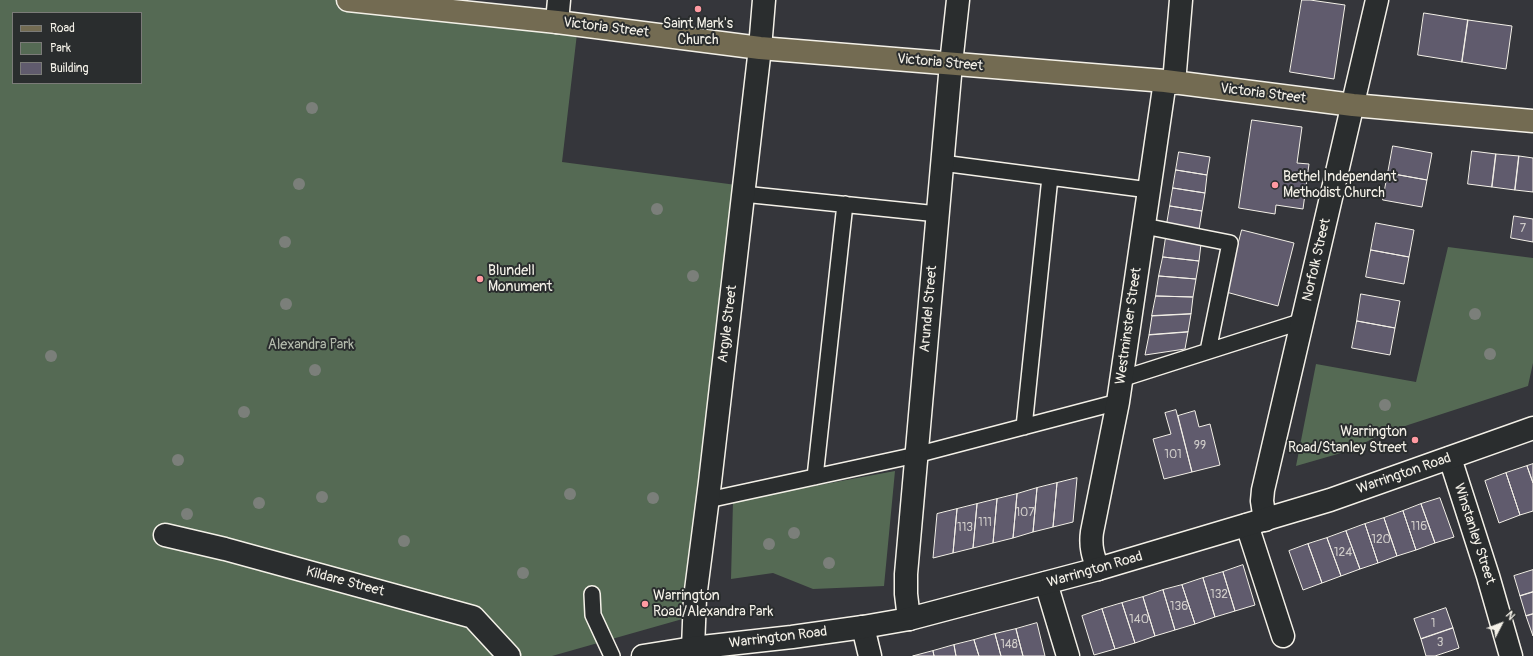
<!DOCTYPE html>
<html>
<head>
<meta charset="utf-8">
<style>
	body { margin:0 }
	#map { position:relative; width:1533px; height:656px; overflow:hidden; background:#35363b; font-family:Pangolin,sans-serif }
	canvas { display:block }
	.legend { position:absolute; left:12px; top:12px; width:130px; height:72px; box-sizing:border-box; background:#2a2d2e; border:1px solid #7b7b78; margin:0; padding:5px 7px; list-style:none; font-size:12px; color:#f4f1e8 }
	.legend li { display:flex; align-items:center; gap:8px; height:20px }
	.legend b { width:20px; border:1px solid #7b7b78 }
	.north { position:absolute; left:1481px; top:604px; width:40px; height:40px; -webkit-text-stroke:3px #2a2d2e; paint-order:stroke; rotate:48deg; font-size:11px; font-weight:700; line-height:16px; text-align:center; color:#f4f1e8 }
	.north::after { content:''; display:block; margin:auto; width:14px; height:18px; background:#f4f1e8; clip-path:polygon(50% 0,100% 100%,50% 72%,0 100%) }
</style>
</head>
<body>
<div id="map">
<canvas width="1533" height="656"></canvas>
<ul class="legend">
<li><b style="height:5px;background:#736b52"></b>Road</li>
<li><b style="height:11px;background:#556a54"></b>Park</li>
<li><b style="height:11px;background:#605b6d"></b>Building</li>
</ul>
<div class="north">N</div>
</div>
<script>
const ctx = document.querySelector('canvas').getContext('2d');
ctx.lineJoin = 'round';
function fill(path, color) {
  ctx.fillStyle = color;
  ctx.fill(path, 'evenodd');
}
function trace(path, color, width, dash) {
  ctx.strokeStyle = color;
  ctx.lineWidth = width;
  ctx.lineCap = dash ? 'butt' : 'round';
  ctx.setLineDash(dash || []);
  ctx.stroke(path);
}
function drawText(font, color, halo, rows, align = 'center') {
  ctx.font = font + ' Pangolin,sans-serif';
  ctx.lineWidth = 4;
  ctx.setLineDash([]);
  ctx.textBaseline = 'middle';
  ctx.strokeStyle = halo;
  ctx.fillStyle = color;
  for (const [text, x, y, turn = 0] of rows) {
    ctx.save();
    ctx.translate(x, y);
    ctx.rotate((+turn || 0) * Math.PI / 180);
    ctx.textAlign = isNaN(turn) ? turn : align;
    if (halo) ctx.strokeText(text, 0, 0);
    ctx.fillText(text, 0, 0);
    ctx.restore();
  }
}
fill(new Path2D(`
	M 0,0 L 348,0 L 578,25 L 562,162 L 744,186 L 686,618 L 552,656 L 0,656 ZM 13,13 L 141,13 L 141,83 L 13,83 Z
	M 1448,247 L 1533,258 L 1533,363 L 1528,386 L 1408,425 L 1376,437 L 1348,451 L 1296,466 L 1316,364 L 1416,382 Z
	M 895,471 L 884,586 L 813,589 L 773,573 L 731,579 L 733,501 Z`), '#556a54');
const building = new Path2D(`
	M 1302,0 L 1310,0 L 1345,5 L 1334,79 L 1290,72 Z
	M 1424,13 L 1468,20 L 1462,62 L 1418,55 Z
	M 1468,20 L 1512,26 L 1506,69 L 1462,62 Z
	M 1252,120 L 1302,127 L 1297,163 L 1309,164 L 1303,209 L 1276,205 L 1275,214 L 1239,208 Z
	M 1393,146 L 1432,153 L 1427,180 L 1388,173 Z
	M 1472,151 L 1496,154 L 1492,187 L 1468,184 Z
	M 1179,152 L 1210,157 L 1207,175 L 1176,170 Z
	M 1496,154 L 1519,156 L 1515,190 L 1492,187 Z
	M 1519,156 L 1533,158 L 1533,192 L 1515,190 Z
	M 1176,170 L 1207,175 L 1205,193 L 1173,188 Z
	M 1388,173 L 1427,180 L 1422,207 L 1383,200 Z
	M 1173,188 L 1205,193 L 1202,211 L 1170,206 Z
	M 1170,206 L 1202,211 L 1199,230 L 1167,224 Z
	M 1514,216 L 1533,219 L 1533,242 L 1511,238 Z
	M 1376,223 L 1414,230 L 1409,257 L 1371,250 Z
	M 1242,230 L 1294,243 L 1278,306 L 1226,292 Z
	M 1166,237 L 1201,244 L 1199,261 L 1163,257 Z
	M 1371,250 L 1409,257 L 1404,284 L 1366,277 Z
	M 1163,257 L 1199,261 L 1196,279 L 1159,276 Z
	M 1159,276 L 1196,279 L 1193,297 L 1156,296 Z
	M 1361,294 L 1400,301 L 1395,328 L 1357,321 Z
	M 1156,296 L 1193,297 L 1191,314 L 1152,316 Z
	M 1191,314 L 1188,332 L 1149,335 L 1152,316 Z
	M 1357,321 L 1395,328 L 1390,355 L 1352,348 Z
	M 1188,332 L 1185,349 L 1145,355 L 1149,335 Z
	M 1176,410 L 1192,472 L 1164,479 L 1153,439 L 1171,434 L 1165,413 Z
	M 1195,411 L 1199,427 L 1210,424 L 1220,465 L 1192,472 L 1178,416 Z
	M 1533,464 L 1533,483 L 1527,466 Z
	M 1527,466 L 1533,483 L 1533,511 L 1520,515 L 1506,473 Z
	M 1506,473 L 1520,515 L 1499,523 L 1485,481 Z
	M 1077,478 L 1073,522 L 1053,527 L 1057,483 Z
	M 1057,483 L 1053,527 L 1033,532 L 1037,488 Z
	M 1037,488 L 1033,532 L 1013,538 L 1017,494 Z
	M 1017,494 L 1013,538 L 993,543 L 997,499 Z
	M 1440,498 L 1454,537 L 1435,543 L 1421,504 Z
	M 997,499 L 993,543 L 973,548 L 977,504 Z
	M 977,504 L 973,548 L 953,553 L 957,509 Z
	M 1421,504 L 1435,543 L 1416,550 L 1403,511 Z
	M 957,509 L 953,553 L 933,558 L 937,514 Z
	M 1403,511 L 1416,550 L 1397,556 L 1384,518 Z
	M 1384,518 L 1397,556 L 1378,563 L 1365,524 Z
	M 1365,524 L 1378,563 L 1360,569 L 1346,531 Z
	M 1346,531 L 1360,569 L 1341,576 L 1327,538 Z
	M 1327,538 L 1341,576 L 1322,583 L 1308,544 Z
	M 1308,544 L 1322,583 L 1303,590 L 1289,551 Z
	M 1243,565 L 1255,605 L 1235,611 L 1223,572 Z
	M 1533,570 L 1533,592 L 1520,596 L 1514,576 Z
	M 1223,572 L 1235,611 L 1215,617 L 1203,578 Z
	M 1203,578 L 1215,617 L 1195,624 L 1182,585 Z
	M 1182,585 L 1195,624 L 1175,630 L 1163,590 Z
	M 1163,590 L 1175,630 L 1155,636 L 1143,597 Z
	M 1533,592 L 1533,614 L 1526,616 L 1520,596 Z
	M 1143,597 L 1155,636 L 1135,643 L 1122,603 Z
	M 1122,603 L 1135,643 L 1115,649 L 1102,609 Z
	M 1446,608 L 1453,628 L 1421,639 L 1414,619 Z
	M 1102,609 L 1115,649 L 1094,655 L 1082,616 Z
	M 1533,614 L 1533,636 L 1526,616 Z
	M 1037,623 L 1045,656 L 1023,656 L 1016,629 Z
	M 1453,628 L 1459,648 L 1435,656 L 1426,656 L 1421,639 Z
	M 1016,629 L 1023,656 L 1001,656 L 995,634 Z
	M 995,634 L 1001,656 L 979,656 L 974,640 Z
	M 974,640 L 979,656 L 956,656 L 954,645 Z
	M 954,645 L 956,656 L 934,656 L 933,651 Z
	M 933,651 L 934,656 L 913,656 Z`);
fill(building, '#605b6d');
trace(building, '#f4f1e8', 1);
const service = new Path2D(`
	M 942,163 L 1149,190
	M 743,194 L 938,214
	M 1144,226 L 1230,243 L 1208,351
	M 1121,379 L 1303,321
	M 1024,427 L 1050,177
	M 815,477 L 845,204
	M 708,500 L 916,455 L 1118,402
	M 592,594 L 593,615 L 612,656`);
const minor = new Path2D(`
	M 557,22 L 559,0
	M 1174,83 L 1181,0
	M 1450,458 L 1488,576 L 1511,656
	M 1265,520 L 1262,501 L 1263,490 L 1377,0
	M 1247,525 L 1283,636
	M 165,535 L 225,549 L 473,617 L 509,656
	M 1098,569 C 1093,556 1090,546 1092,532 L 1118,402 L 1165,81
	M 1046,583 L 1068,656
	M 909,619 L 906,594 L 906,574 L 951,64 L 958,0
	M 863,627 L 870,656
	M 693,648 L 695,598 L 710,482 L 760,48 L 764,0`);
const secondary = new Path2D(`
	M 643,656 L 693,648 L 792,637 L 863,627 L 909,619 L 1098,569 L 1330,500 L 1533,428`);
const primary = new Path2D(`
	M 348,0 L 557,22 L 760,48 L 1165,81 L 1353,105 L 1533,121`);
trace(service, '#f4f1e8', 18);
trace(minor, '#f4f1e8', 25);
trace(secondary, '#f4f1e8', 25);
trace(primary, '#f4f1e8', 25);
trace(service, '#2a2d2e', 15);
trace(minor, '#2a2d2e', 22);
trace(secondary, '#2a2d2e', 22);
trace(primary, '#736b52', 22);
ctx.fillStyle = '#7b7f7a';
for (const [x, y] of [
	[312,108],
	[299,184],
	[657,209],
	[285,242],
	[693,276],
	[286,304],
	[1475,314],
	[1490,354],
	[51,356],
	[315,370],
	[1385,405],
	[244,412],
	[178,460],
	[570,494],
	[322,497],
	[653,498],
	[259,503],
	[187,514],
	[794,533],
	[404,541],
	[769,544],
	[829,563],
	[523,573]
]) {
  ctx.beginPath();
  ctx.arc(x, y, 6, 0, 2 * Math.PI);
  ctx.fill();
}
for (const [x, y, r, color] of [
	[698,9,4,"#ff9aa2"],
	[1275,185,4,"#ff9aa2"],
	[480,279,4,"#ff9aa2"],
	[1415,440,4,"#ff9aa2"],
	[645,604,4,"#ff9aa2"]
]) {
  const dot = new Path2D();
  dot.arc(x, y, r, 0, 2 * Math.PI);
  ctx.fillStyle = color;
  ctx.fill(dot);
  trace(dot, '#2a2d2e', 1.5);
}
drawText('12px', '#cfccc9', null, [
	["7",1523,229],
	["99",1200,446],
	["101",1173,455],
	["107",1025,513],
	["111",985,523],
	["116",1419,527],
	["113",965,528],
	["120",1381,540],
	["124",1343,553],
	["132",1219,595],
	["136",1179,607],
	["140",1139,620],
	["1",1433,624],
	["3",1440,643],
	["148",1009,645]
]);
drawText('14px', '#f4f1e8', '#2a2d2e', [
	["Saint Mark's",698,24,"center"],
	["Church",698,40,"center"],
	["Bethel Independant",1283,177],
	["Methodist Church",1283,193],
	["Blundell",488,271],
	["Monument",488,287],
	["Warrington",1407,432,"right"],
	["Road/Stanley Street",1407,448,"right"],
	["Warrington",653,596],
	["Road/Alexandra Park",653,612]
], 'left');
drawText('14px', '#f4f1e8', '#2a2d2e', [
	["Victoria Street",606,28,7],
	["Victoria Street",940,63,5],
	["Victoria Street",1263,94,7],
	["Norfolk Street",1317,260,-77],
	["Arundel Street",929,309,-85],
	["Argyle Street",728,324,-83],
	["Westminster Street",1129,326,-82],
	["Warrington Road",1404,474,-19],
	["Winstanley Street",1474,534,72],
	["Warrington Road",1095,570,-16],
	["Kildare Street",345,582,15],
	["Warrington Road",778,638,-7]
]);
drawText('14px', '#b4bbad', '#2a2d2e', [
	["Alexandra Park",311,345]
]);
</script>
</body>
</html>
